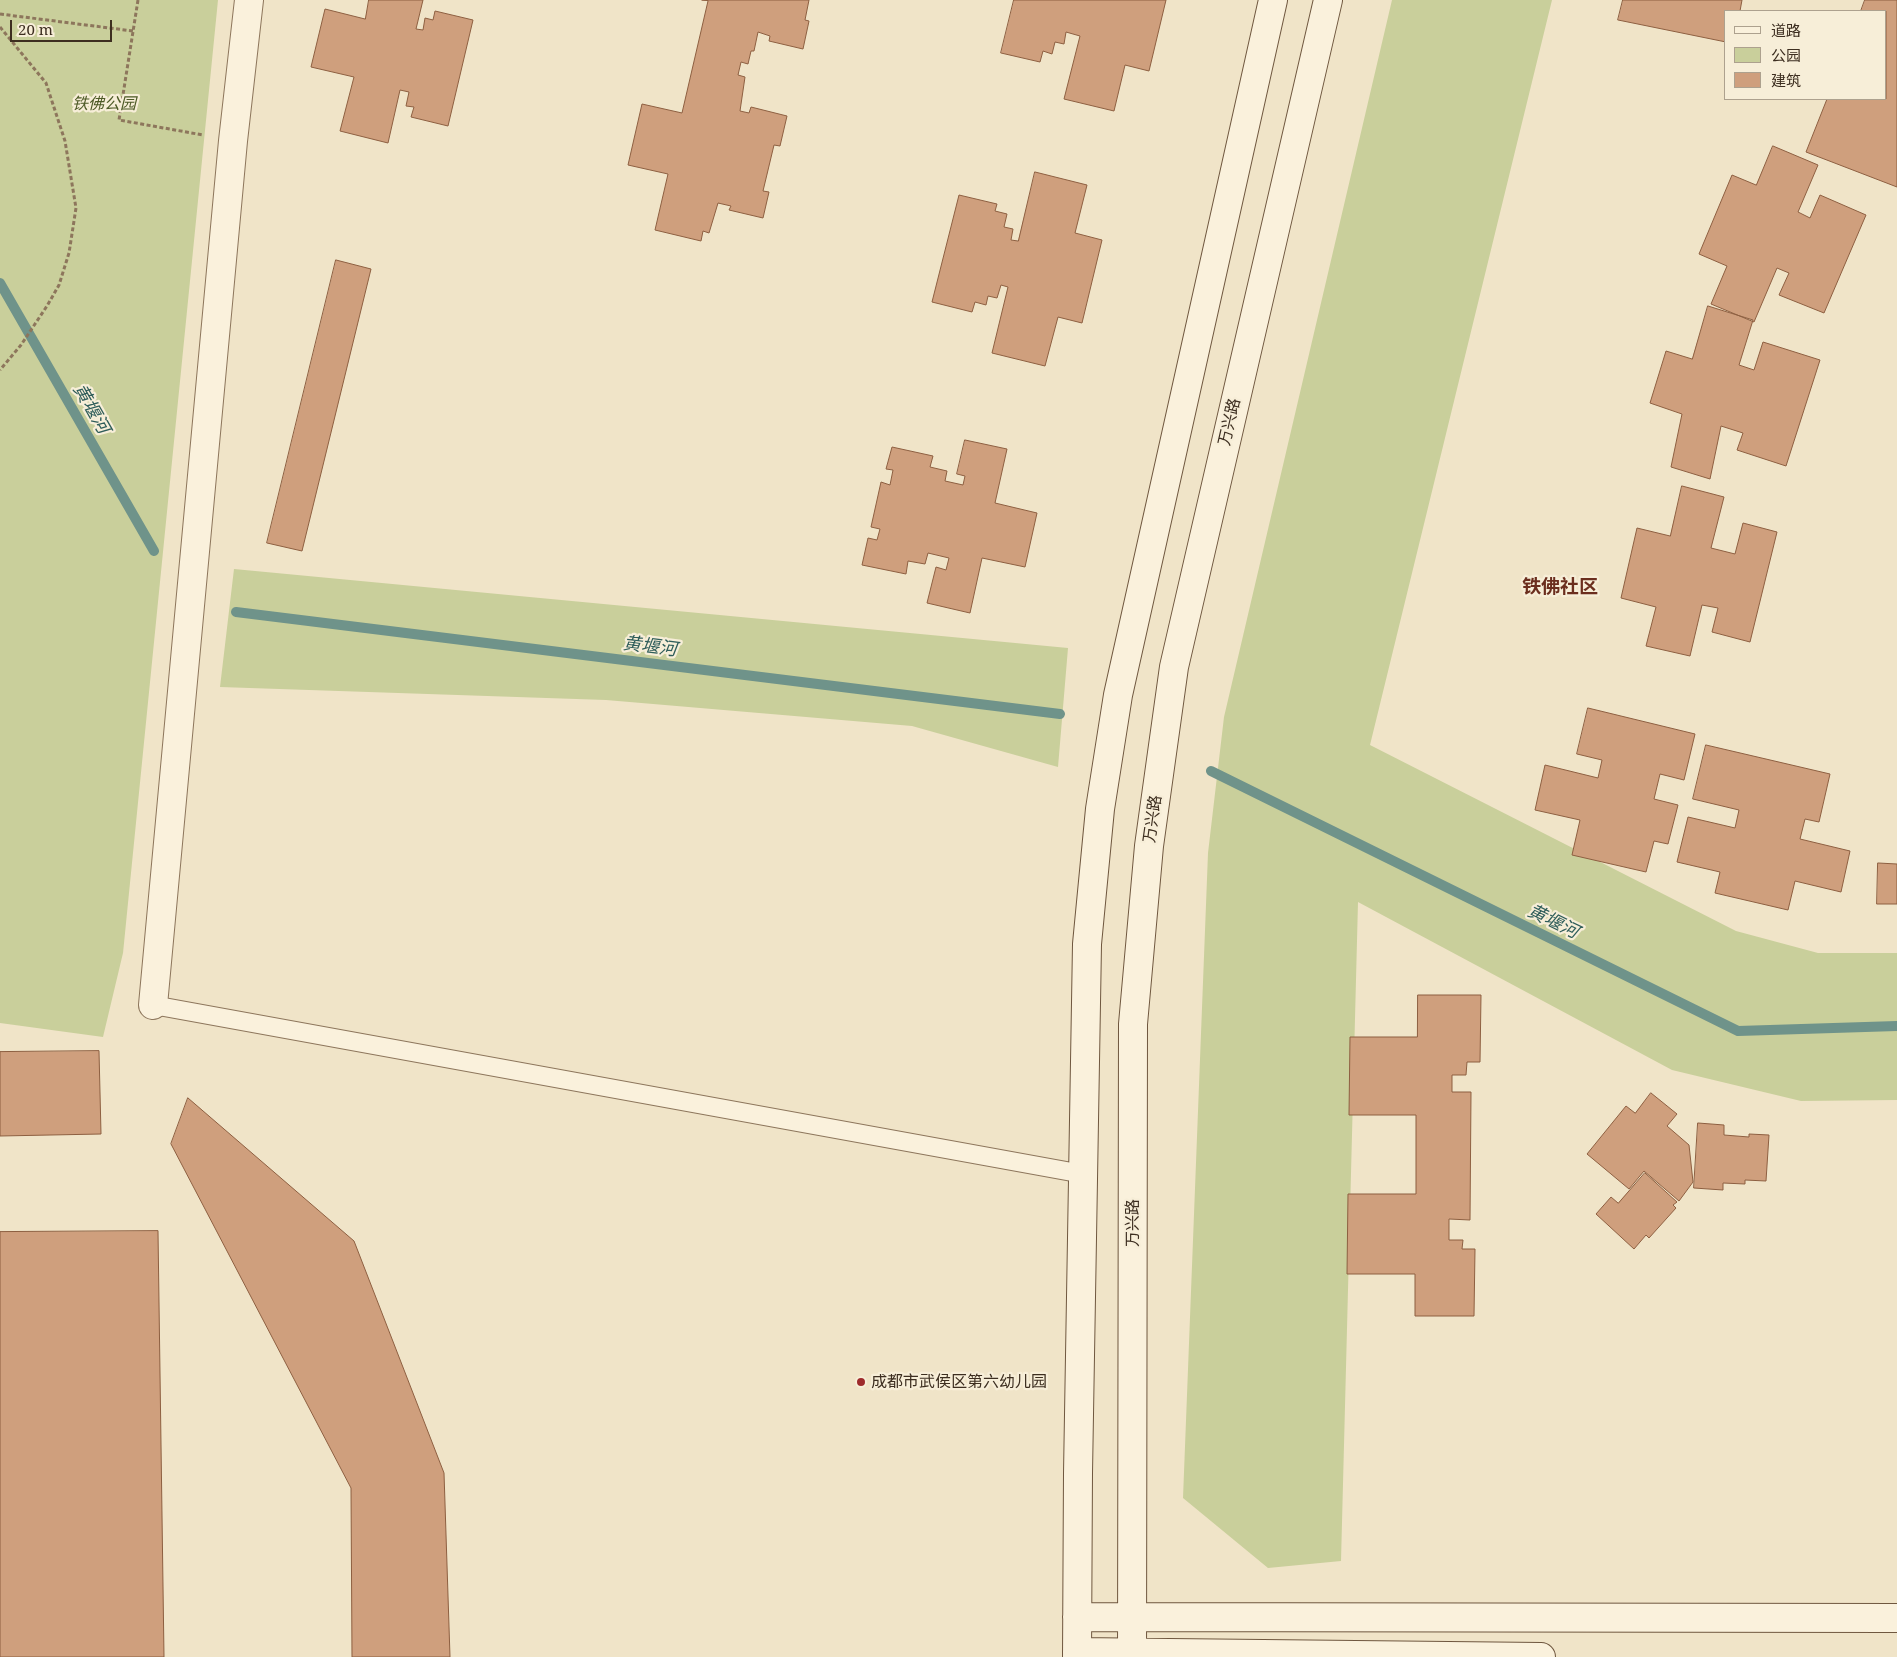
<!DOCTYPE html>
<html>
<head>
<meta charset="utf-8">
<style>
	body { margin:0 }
	#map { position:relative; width:1897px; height:1657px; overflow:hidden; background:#f0e4c8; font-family:"Noto Serif","Noto Sans SC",serif }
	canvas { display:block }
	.legend { position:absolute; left:1724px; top:10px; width:162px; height:90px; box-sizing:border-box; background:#f7eed8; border:1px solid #ada18e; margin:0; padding:6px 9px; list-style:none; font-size:15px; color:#3d2e20 }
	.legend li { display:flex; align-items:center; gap:10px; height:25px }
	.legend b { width:25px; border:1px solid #ada18e }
	.scale { position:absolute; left:10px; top:20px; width:102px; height:22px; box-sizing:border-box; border:2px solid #3d2e20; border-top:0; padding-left:6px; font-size:15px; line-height:18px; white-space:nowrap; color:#3d2e20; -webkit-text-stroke:4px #f7eed8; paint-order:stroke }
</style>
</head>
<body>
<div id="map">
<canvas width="1897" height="1657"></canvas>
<ul class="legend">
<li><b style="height:6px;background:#faf1dc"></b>道路</li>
<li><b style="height:14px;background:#c9cf9b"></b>公园</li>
<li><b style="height:14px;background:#cf9f7d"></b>建筑</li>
</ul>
<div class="scale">20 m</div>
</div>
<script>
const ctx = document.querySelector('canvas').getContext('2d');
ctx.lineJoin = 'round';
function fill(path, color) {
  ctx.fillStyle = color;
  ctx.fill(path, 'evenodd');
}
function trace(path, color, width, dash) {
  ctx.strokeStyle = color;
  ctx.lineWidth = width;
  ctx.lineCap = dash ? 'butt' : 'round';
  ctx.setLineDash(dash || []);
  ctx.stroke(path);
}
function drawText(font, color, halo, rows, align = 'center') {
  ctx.font = font + ' "Noto Serif","Noto Sans SC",serif';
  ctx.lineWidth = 4.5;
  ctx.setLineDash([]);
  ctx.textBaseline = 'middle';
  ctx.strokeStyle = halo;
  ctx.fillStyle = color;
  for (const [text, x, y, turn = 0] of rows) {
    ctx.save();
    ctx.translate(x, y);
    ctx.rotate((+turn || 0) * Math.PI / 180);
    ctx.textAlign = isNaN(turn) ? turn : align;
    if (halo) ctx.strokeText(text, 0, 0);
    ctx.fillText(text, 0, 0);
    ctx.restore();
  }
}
fill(new Path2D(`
	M 0,0 L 218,0 L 123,953 L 103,1037 L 0,1023 Z
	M 1392,0 L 1552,0 L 1370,745 L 1736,931 L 1818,953 L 1897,953 L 1897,1100 L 1801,1101 L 1672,1070 L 1358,902 L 1341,1561 L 1268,1568 L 1183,1498 L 1208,853 L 1224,717 Z
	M 234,569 L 1068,648 L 1058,767 L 912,726 L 606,700 L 220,687 Z`), '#c9cf9b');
trace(new Path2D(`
	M 0,283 L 154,551
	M 236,612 L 1060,714
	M 1211,771 L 1738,1031 L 1897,1026`), '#6f938a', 10);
const building = new Path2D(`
	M 369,0 L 423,0 L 416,29 L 423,30 L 425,18 L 433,20 L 435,11 L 473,20 L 448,126 L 411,117 L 414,107 L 406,106 L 409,92 L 400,90 L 388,143 L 340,131 L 354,77 L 311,67 L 325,9 L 365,19 Z
	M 702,0 L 809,0 L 805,20 L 809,21 L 803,49 L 769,41 L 770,36 L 758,32 L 754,51 L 751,51 L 748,64 L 741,62 L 738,75 L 745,77 L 740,111 L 749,113 L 751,107 L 787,116 L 780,146 L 774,145 L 763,191 L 769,192 L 763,218 L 729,210 L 731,206 L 718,203 L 709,233 L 703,231 L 701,241 L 655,230 L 668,174 L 628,165 L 642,104 L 682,113 L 708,1 Z
	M 1014,0 L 1166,0 L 1149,71 L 1125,65 L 1114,111 L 1064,99 L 1080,36 L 1066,32 L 1064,44 L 1055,42 L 1052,54 L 1043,51 L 1040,62 L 1001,53 Z
	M 1623,0 L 1742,0 L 1740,11 L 1726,11 L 1726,42 L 1618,20 Z
	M 1865,0 L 1897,0 L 1897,187 L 1806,152 L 1827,99 L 1886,99 L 1886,11 L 1861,11 Z
	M 1773,146 L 1818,165 L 1798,212 L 1810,218 L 1820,195 L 1866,215 L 1824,313 L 1779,295 L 1789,273 L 1777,268 L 1754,322 L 1711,304 L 1727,266 L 1699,254 L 1732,175 L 1756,185 Z
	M 1035,172 L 1087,185 L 1075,233 L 1102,240 L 1082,323 L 1058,317 L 1045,366 L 992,353 L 1008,287 L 1001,285 L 997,298 L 988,296 L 986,305 L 975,302 L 972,312 L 932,302 L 959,195 L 997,204 L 995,211 L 1007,214 L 1004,227 L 1013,229 L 1011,240 L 1018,241 Z
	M 336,260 L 371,269 L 302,551 L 267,543 Z
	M 1708,306 L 1753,320 L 1739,365 L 1754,370 L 1763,342 L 1820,360 L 1786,466 L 1737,450 L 1743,433 L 1721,426 L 1710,479 L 1671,467 L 1682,414 L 1650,403 L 1666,351 L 1692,359 Z
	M 965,440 L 1007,449 L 995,503 L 1037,513 L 1025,567 L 982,558 L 970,613 L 927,603 L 936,567 L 946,570 L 949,558 L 928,553 L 925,564 L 908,561 L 906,574 L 862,565 L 868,538 L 877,540 L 880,529 L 871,527 L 881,482 L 890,485 L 893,470 L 886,469 L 892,447 L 933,456 L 930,467 L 947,471 L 945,481 L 963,485 L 965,476 L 957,474 Z
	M 1682,486 L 1724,497 L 1711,548 L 1735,554 L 1743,523 L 1777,532 L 1750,642 L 1712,632 L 1718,608 L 1702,605 L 1690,656 L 1646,646 L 1656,607 L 1621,598 L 1637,528 L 1670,536 Z
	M 1588,708 L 1695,734 L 1684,780 L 1660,774 L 1654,799 L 1678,805 L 1668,844 L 1654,841 L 1646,872 L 1572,855 L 1580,820 L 1535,810 L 1545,765 L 1598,778 L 1602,760 L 1577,754 Z
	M 1706,745 L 1830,774 L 1819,822 L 1805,819 L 1800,839 L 1850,851 L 1841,892 L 1795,881 L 1788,910 L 1715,893 L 1720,872 L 1677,862 L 1688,817 L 1735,828 L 1739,810 L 1693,799 Z
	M 1878,863 L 1897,864 L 1897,904 L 1877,904 Z
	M 1418,995 L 1481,995 L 1480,1062 L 1467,1062 L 1466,1075 L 1452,1075 L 1452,1092 L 1471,1092 L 1470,1220 L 1449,1219 L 1449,1240 L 1463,1240 L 1462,1249 L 1475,1249 L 1474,1316 L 1415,1316 L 1415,1274 L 1347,1274 L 1348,1194 L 1416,1194 L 1416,1115 L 1349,1115 L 1350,1037 L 1417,1037 Z
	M 99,1051 L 101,1134 L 0,1136 L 0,1052 Z
	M 1651,1093 L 1677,1114 L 1667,1126 L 1689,1145 L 1693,1182 L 1679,1201 L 1644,1171 L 1629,1189 L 1587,1154 L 1626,1106 L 1635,1113 Z
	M 188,1098 L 354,1241 L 444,1473 L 450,1657 L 352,1657 L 351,1488 L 171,1144 Z
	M 1698,1123 L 1724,1125 L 1724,1135 L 1749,1137 L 1749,1134 L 1769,1135 L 1766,1181 L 1745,1180 L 1745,1184 L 1723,1183 L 1723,1190 L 1694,1188 Z
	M 1645,1173 L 1677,1202 L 1673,1205 L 1676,1208 L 1649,1238 L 1646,1235 L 1634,1249 L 1596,1214 L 1611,1197 L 1618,1203 Z
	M 158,1231 L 164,1657 L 0,1657 L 0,1232 Z`);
fill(building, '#cf9f7d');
trace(building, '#8d5f41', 1);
const lane = new Path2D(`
	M 153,1005 L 1083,1174`);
const street = new Path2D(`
	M 153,1005 L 233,141 L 249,0`);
const secondary = new Path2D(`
	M 1077,1617 L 1897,1618
	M 1077,1652 L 1541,1657
	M 1077,1657 L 1078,1473 L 1087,944 L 1100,809 L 1118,695 L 1273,0
	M 1132,1657 L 1133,1024 L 1149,846 L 1174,667 L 1328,0`);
trace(lane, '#8d765c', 20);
trace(street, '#8d765c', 30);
trace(secondary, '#6f573f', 30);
trace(new Path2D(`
	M 138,0 L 119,120 L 203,135
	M 0,14 L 133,31
	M 0,27 L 46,83 L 65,141 L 76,208 L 69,253 L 59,285 L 47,306 L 21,345 L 0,370`), '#8d765c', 3, [4, 2.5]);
trace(lane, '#faf1dc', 18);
trace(street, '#faf1dc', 28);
trace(secondary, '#faf1dc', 28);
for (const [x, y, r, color] of [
	[861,1382,5,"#9e2a2b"]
]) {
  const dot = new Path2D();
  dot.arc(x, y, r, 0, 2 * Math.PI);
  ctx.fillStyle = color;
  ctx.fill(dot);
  trace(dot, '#f7eed8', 2);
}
drawText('italic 16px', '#4d5a26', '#f7eed8', [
	["铁佛公园",104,104]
]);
drawText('16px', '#3d2e20', '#f7eed8', [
	["万兴路",1230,422,-77],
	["万兴路",1153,819,-82],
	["万兴路",1133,1223,-90]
]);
drawText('16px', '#3d2e20', '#f7eed8', [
	["成都市武侯区第六幼儿园",871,1382]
], 'left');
drawText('italic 18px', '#2f5d5a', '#f7eed8', [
	["黄堰河",91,409,60],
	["黄堰河",650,647,7],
	["黄堰河",1553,922,26]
]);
drawText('bold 19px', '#6b2e1e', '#f7eed8', [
	["铁佛社区",1560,588]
]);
</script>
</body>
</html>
